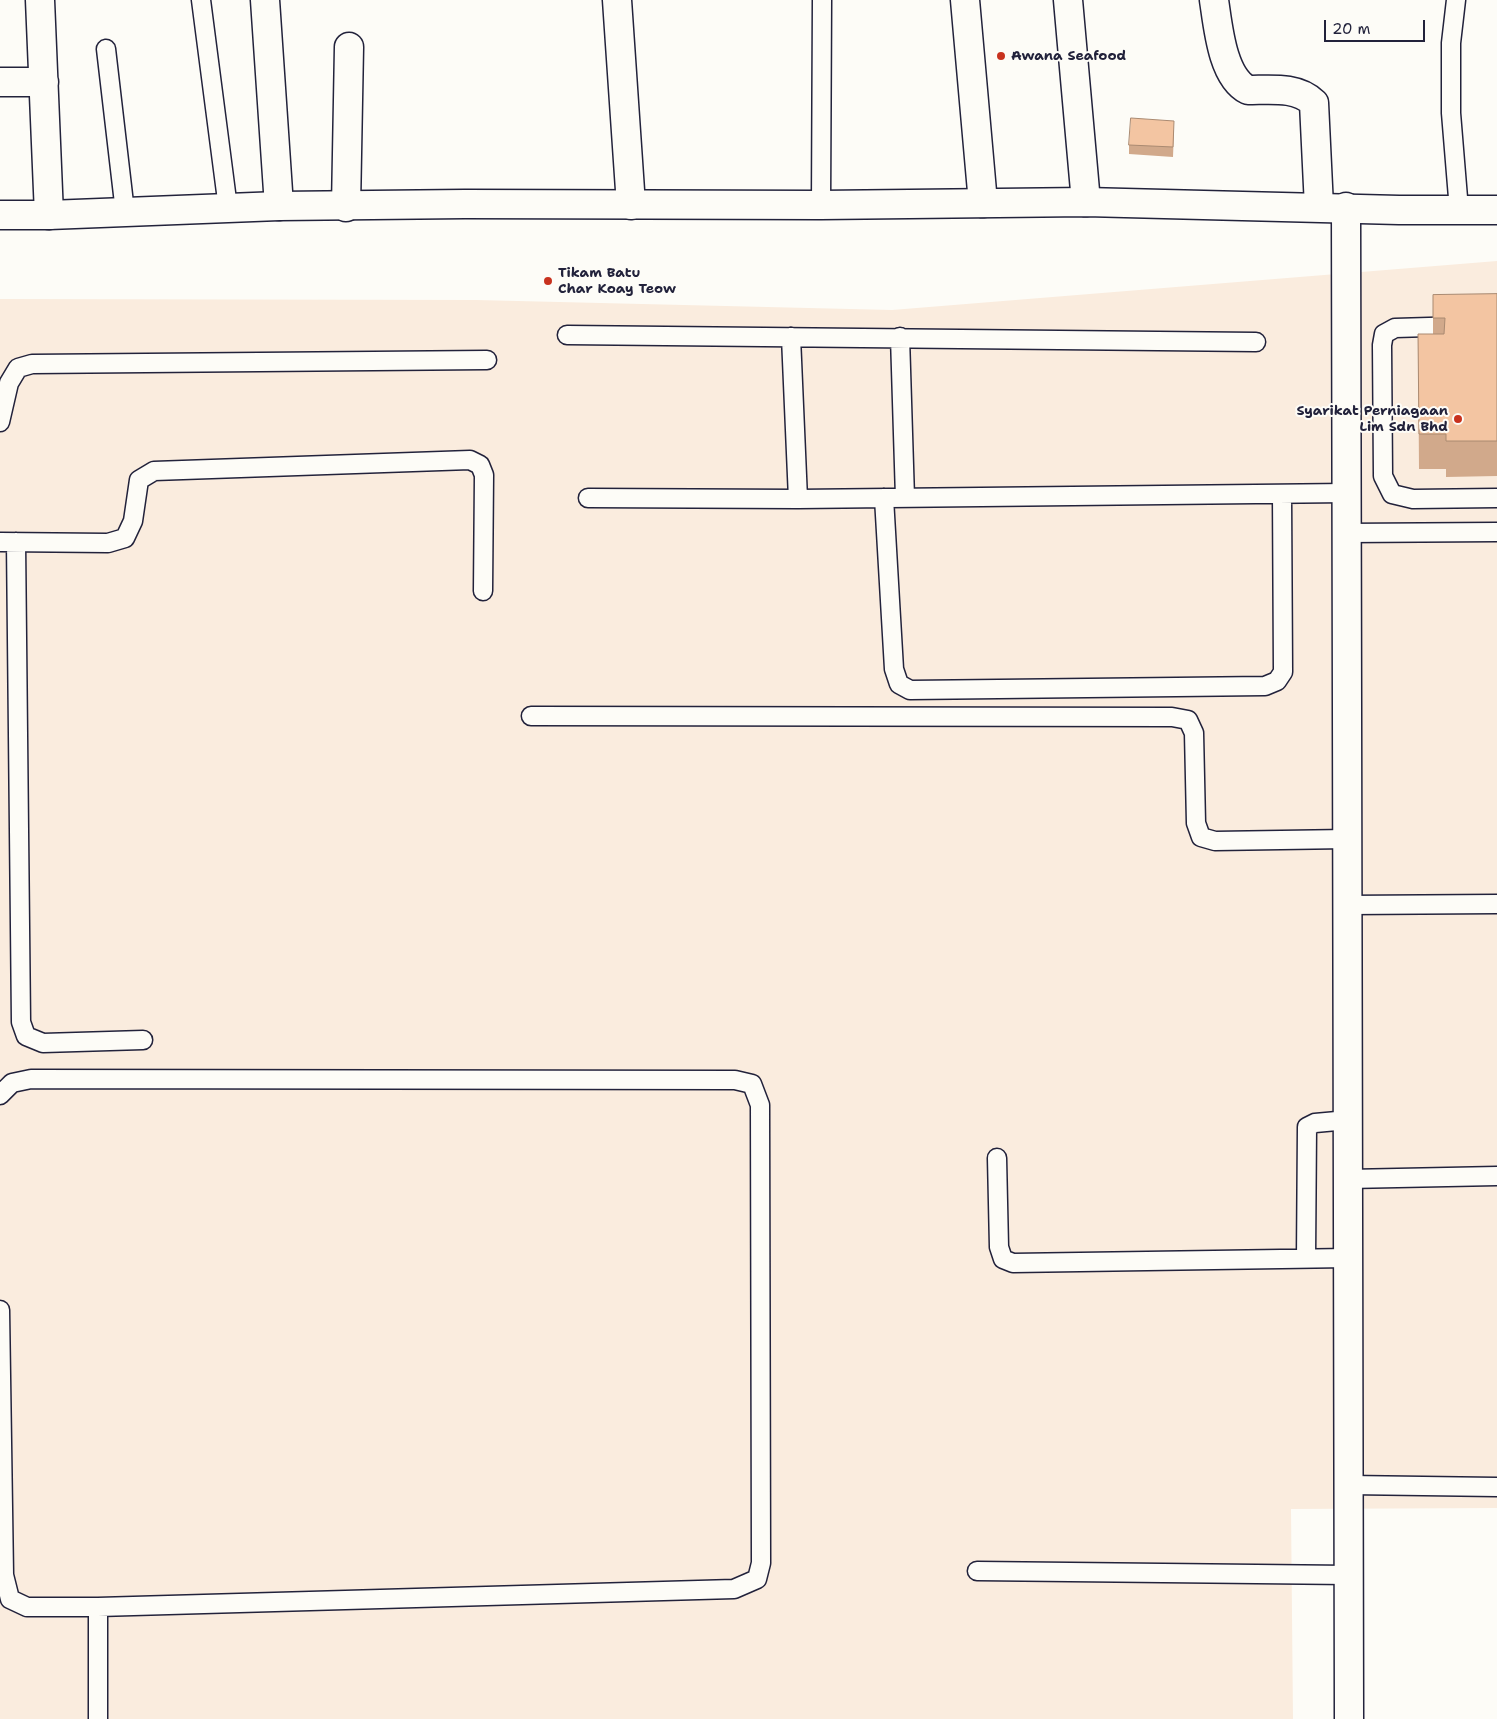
<!DOCTYPE html>
<html>
<head>
<meta charset="utf-8">
<style>
	body { margin:0 }
	#map { position:relative; width:1497px; height:1719px; overflow:hidden; background:#fdfcf7; font-family:"Shantell Sans",sans-serif }
	canvas { display:block }
	.scale { position:absolute; left:1324px; top:20px; width:101px; height:22px; box-sizing:border-box; border:2px solid #22223b; border-top:0; padding-left:6px; font-size:15px; line-height:18px; white-space:nowrap; color:#22223b; -webkit-text-stroke:4px #fdfcf7; paint-order:stroke }
</style>
</head>
<body>
<div id="map">
<canvas width="1497" height="1719"></canvas>
<div class="scale">20 m</div>
</div>
<script>
const ctx = document.querySelector('canvas').getContext('2d');
ctx.lineJoin = 'round';
function fill(path, color) {
  ctx.fillStyle = color;
  ctx.fill(path, 'evenodd');
}
function trace(path, color, width, dash) {
  ctx.strokeStyle = color;
  ctx.lineWidth = width;
  ctx.lineCap = dash ? 'butt' : 'round';
  ctx.setLineDash(dash || []);
  ctx.stroke(path);
}
function drawText(font, color, halo, rows, align = 'center') {
  ctx.font = font + ' "Shantell Sans",sans-serif';
  ctx.lineWidth = 4;
  ctx.setLineDash([]);
  ctx.textBaseline = 'middle';
  ctx.strokeStyle = halo;
  ctx.fillStyle = color;
  for (const [text, x, y, turn = 0] of rows) {
    ctx.save();
    ctx.translate(x, y);
    ctx.rotate((+turn || 0) * Math.PI / 180);
    ctx.textAlign = isNaN(turn) ? turn : align;
    if (halo) ctx.strokeText(text, 0, 0);
    ctx.fillText(text, 0, 0);
    ctx.restore();
  }
}
fill(new Path2D(`
	M 1497,261 L 1497,1508 L 1291,1509 L 1293,1719 L 0,1719 L 0,299 L 476,300 L 892,310 Z`), '#faecde');
const lane = new Path2D(`
	M 201,0 L 228,208
	M 1456,0 L 1451,43 L 1451,113 L 1459,210
	M 106,49 L 125,212
	M 821,205 L 822,0
	M 1497,325 L 1395,328 L 1384,334 L 1382,345 L 1383,476 L 1392,494 L 1413,499 L 1497,498
	M 567,335 L 1256,342
	M 791,337 L 798,499
	M 900,337 L 905,498
	M 0,422 L 9,383 L 18,368 L 32,364 L 487,360
	M 588,498 L 798,499 L 1347,493
	M 884,498 L 894,669 L 899,684 L 910,690 L 1265,686 L 1277,681 L 1283,672 L 1282,494
	M 1346,533 L 1497,532
	M 0,542 L 108,543 L 125,538 L 133,521 L 139,480 L 154,471 L 470,460 L 480,465 L 484,475 L 483,591
	M 16,542 L 21,1022 L 26,1036 L 43,1043 L 143,1040
	M 531,716 L 1172,717 L 1188,720 L 1194,733 L 1196,823 L 1201,837 L 1215,841 L 1347,839
	M 1347,905 L 1497,904
	M 0,1095 L 12,1083 L 31,1079 L 735,1080 L 752,1084 L 760,1105 L 761,1563 L 757,1579 L 734,1589 L 98,1607 L 27,1607 L 10,1599 L 4,1575 L 0,1310
	M 997,1158 L 999,1247 L 1003,1259 L 1013,1263 L 1348,1258
	M 1348,1179 L 1497,1176
	M 1306,1258 L 1307,1127 L 1315,1123 L 1348,1120
	M 1349,1485 L 1497,1487
	M 977,1571 L 1349,1575
	M 98,1607 L 98,1719`);
const street = new Path2D(`
	M 40,0 L 49,215
	M 265,0 L 279,206
	M 617,0 L 631,205
	M 965,0 L 983,203
	M 1068,0 L 1086,202
	M 1214,0 C 1218,26 1222,77 1248,90 C 1270,90 1297,86 1314,103 L 1319,207
	M 0,82 L 44,82
	M 346,207 L 349,47
	M 1346,207 L 1349,1719`);
const primary = new Path2D(`
	M 0,215 L 49,215 L 279,206 L 465,204 L 821,205 L 1086,202 L 1399,210 L 1497,210`);
trace(lane, '#22223b', 21);
trace(street, '#22223b', 31);
trace(primary, '#22223b', 31);
trace(lane, '#fdfcf7', 18);
trace(street, '#fdfcf7', 28);
trace(primary, '#fdfcf7', 28);
fill(new Path2D(`
	M 1174,130 L 1173,157 L 1129,154 L 1129,145 Z
	M 1497,294 L 1497,476 L 1446,477 L 1446,469 L 1419,469 L 1418,334 L 1433,334 L 1433,295 Z`), '#d1a98b');
const building = new Path2D(`
	M 1131,118 L 1174,121 L 1173,147 L 1129,145 Z
	M 1497,294 L 1497,441 L 1446,441 L 1446,434 L 1419,434 L 1418,334 L 1444,334 L 1445,318 L 1433,318 L 1433,295 Z`);
fill(building, '#f3c5a2');
trace(building, '#aa8a71', 1);
for (const [x, y, r, color] of [
	[1001,56,5,"#c8321e"],
	[548,281,5,"#c8321e"],
	[1458,419,5,"#c8321e"]
]) {
  const dot = new Path2D();
  dot.arc(x, y, r, 0, 2 * Math.PI);
  ctx.fillStyle = color;
  ctx.fill(dot);
  trace(dot, '#fdfcf7', 2);
}
drawText('bold 14px', '#22223b', '#fdfcf7', [
	["Awana Seafood",1011,56],
	["Tikam Batu",558,273],
	["Char Koay Teow",558,289],
	["Syarikat Perniagaan",1448,411,"right"],
	["Lim Sdn Bhd",1448,427,"right"]
], 'left');
</script>
</body>
</html>
